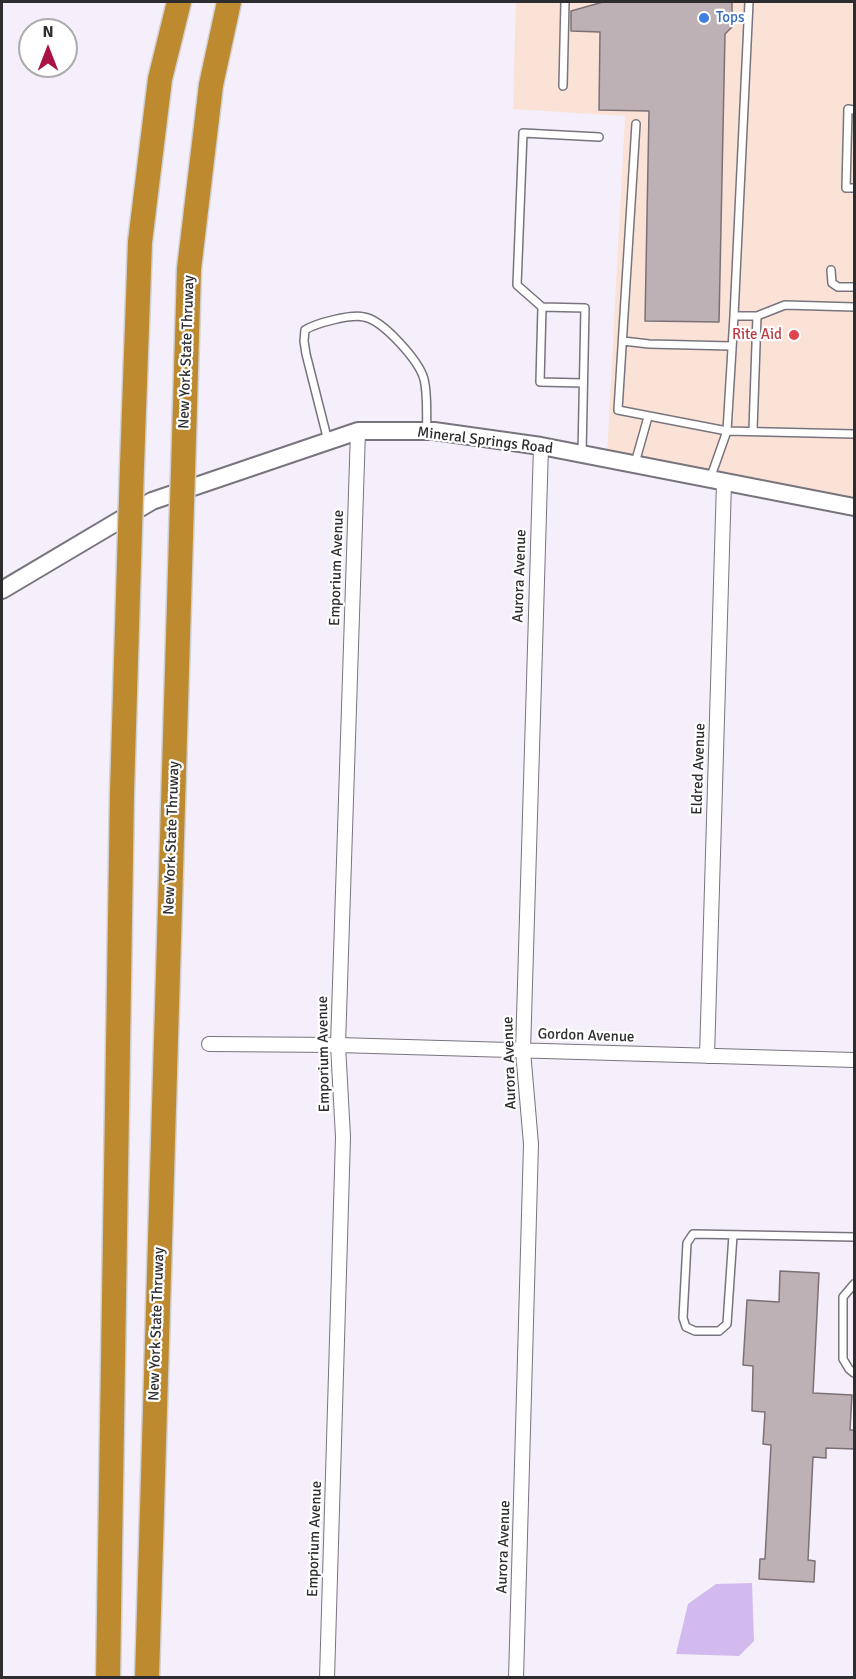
<!DOCTYPE html>
<html>
<head>
<meta charset="utf-8">
<style>
	body { margin:0 }
	#map { position:relative; width:856px; height:1679px; overflow:hidden; background:#f4effa; font-family:Signika,sans-serif }
	canvas { display:block }
	.frame { position:absolute; inset:0; border:3px solid #2d2c2f; pointer-events:none }
	.north { position:absolute; left:18px; top:18px; width:60px; height:60px; box-sizing:border-box; background:#fff; border:2px solid #ababac; border-radius:50%; rotate:0deg; font-size:16px; font-weight:700; line-height:24px; text-align:center; color:#2d2c2f }
	.north::after { content:''; display:block; margin:auto; width:21px; height:27px; background:#a81344; clip-path:polygon(50% 0,100% 100%,50% 72%,0 100%) }
</style>
</head>
<body>
<div id="map">
<canvas width="856" height="1679"></canvas>
<div class="frame"></div>
<div class="north">N</div>
</div>
<script>
const ctx = document.querySelector('canvas').getContext('2d');
ctx.lineJoin = 'round';
function fill(path, color) {
  ctx.fillStyle = color;
  ctx.fill(path, 'evenodd');
}
function trace(path, color, width, dash) {
  ctx.strokeStyle = color;
  ctx.lineWidth = width;
  ctx.lineCap = dash ? 'butt' : 'round';
  ctx.setLineDash(dash || []);
  ctx.stroke(path);
}
function drawText(font, color, halo, rows, align = 'center') {
  ctx.font = font + ' Signika,sans-serif';
  ctx.lineWidth = 4.5;
  ctx.setLineDash([]);
  ctx.textBaseline = 'middle';
  ctx.strokeStyle = halo;
  ctx.fillStyle = color;
  for (const [text, x, y, turn = 0] of rows) {
    ctx.save();
    ctx.translate(x, y);
    ctx.rotate((+turn || 0) * Math.PI / 180);
    ctx.textAlign = isNaN(turn) ? turn : align;
    if (halo) ctx.strokeText(text, 0, 0);
    ctx.fillText(text, 0, 0);
    ctx.restore();
  }
}
fill(new Path2D(`
	M 516,2 L 854,2 L 854,502 L 607,455 L 625,116 L 513,109 Z`), '#fae2d7');
fill(new Path2D(`
	M 752,1583 L 754,1641 L 739,1656 L 676,1654 L 688,1604 L 716,1584 Z`), '#d3baee');
const building = new Path2D(`
	M 603,2 L 732,2 L 732,27 L 725,34 L 719,322 L 645,321 L 649,111 L 599,110 L 600,32 L 571,31 L 571,11 Z
	M 780,1271 L 819,1273 L 813,1393 L 852,1395 L 850,1430 L 855,1430 L 855,1449 L 826,1448 L 826,1458 L 813,1457 L 808,1560 L 815,1561 L 814,1582 L 759,1579 L 760,1559 L 765,1559 L 771,1445 L 763,1444 L 765,1412 L 752,1411 L 753,1366 L 743,1365 L 747,1300 L 779,1302 Z`);
fill(building, '#bdb1b5');
trace(building, '#7b7174', 1.5);
const service = new Path2D(`
	M 563,86 L 565,2
	M 854,110 L 848,109 L 846,188 L 854,188
	M 636,124 L 618,410 L 727,431 L 854,434
	M 831,270 L 832,283 L 838,287 L 854,287
	M 542,307 L 517,285 L 523,133 L 599,137
	M 734,316 L 749,2
	M 623,341 L 649,344 L 731,346
	M 753,430 L 757,316
	M 328,441 L 306,354 L 304,341 L 305,330 C 316,323 351,314 364,317 C 383,320 419,361 424,379 C 428,395 426,414 427,431
	M 582,454 L 585,308 L 542,307 L 540,382 L 583,383
	M 635,463 L 648,417
	M 710,479 L 727,431 L 734,316 L 757,316 L 785,305 L 854,307
	M 733,1235 L 727,1324 L 719,1331 L 695,1331 L 686,1327 L 683,1318 L 687,1243 L 693,1234 L 854,1237
	M 854,1284 L 843,1297 L 843,1359 L 849,1369 L 854,1373`);
const minor = new Path2D(`
	M 209,1044 L 338,1045 L 854,1060
	M 707,1056 L 724,482
	M 327,1678 L 343,1137 L 338,1045 L 358,431
	M 516,1678 L 531,1144 L 523,1051 L 541,446`);
const tertiary = new Path2D(`
	M 2,590 L 152,501 L 358,431 L 434,431 L 541,446 L 854,507`);
const motorway = new Path2D(`
	M 184,439 L 189,269 L 211,85 L 229,2
	M 132,466 L 140,242 L 160,79 L 179,2
	M 108,1678 L 122,793 L 129,562
	M 147,1678 L 181,536`);
trace(service, '#78747d', 10);
trace(minor, '#78747d', 16);
trace(tertiary, '#78747d', 20);
trace(motorway, '#d1d1d1', 27);
trace(service, '#fff', 7);
trace(minor, '#fff', 14);
trace(tertiary, '#fff', 16);
trace(motorway, '#be8a30', 24);
const motorwayBridge = new Path2D(`
	M 181,536 L 184,439
	M 129,562 L 132,466`);
trace(motorwayBridge, '#d1d1d1', 27, []);
trace(motorwayBridge, '#be8a30', 24);
for (const [x, y, r, color] of [
	[704,18,6,"#3f7fe0"],
	[794,335,6,"#e0444e"]
]) {
  const dot = new Path2D();
  dot.arc(x, y, r, 0, 2 * Math.PI);
  ctx.fillStyle = color;
  ctx.fill(dot);
  trace(dot, '#fff', 2);
}
drawText('15px', '#366cbe', '#fff', [
	["Tops",716,18]
], 'left');
drawText('15px', '#be3a42', '#fff', [
	["Rite Aid",782,335]
], 'right');
drawText('15px', '#2d2c2f', '#fff', [
	["New York State Thruway",187,352,-88],
	["Mineral Springs Road",485,441,7],
	["Emporium Avenue",337,568,-88],
	["Aurora Avenue",520,576,-88],
	["Eldred Avenue",699,769,-88],
	["New York State Thruway",172,838,-88],
	["Gordon Avenue",586,1036,2],
	["Emporium Avenue",324,1054,-91],
	["Aurora Avenue",510,1063,-92],
	["New York State Thruway",157,1324,-88],
	["Emporium Avenue",315,1539,-88],
	["Aurora Avenue",504,1547,-88]
]);
</script>
</body>
</html>
